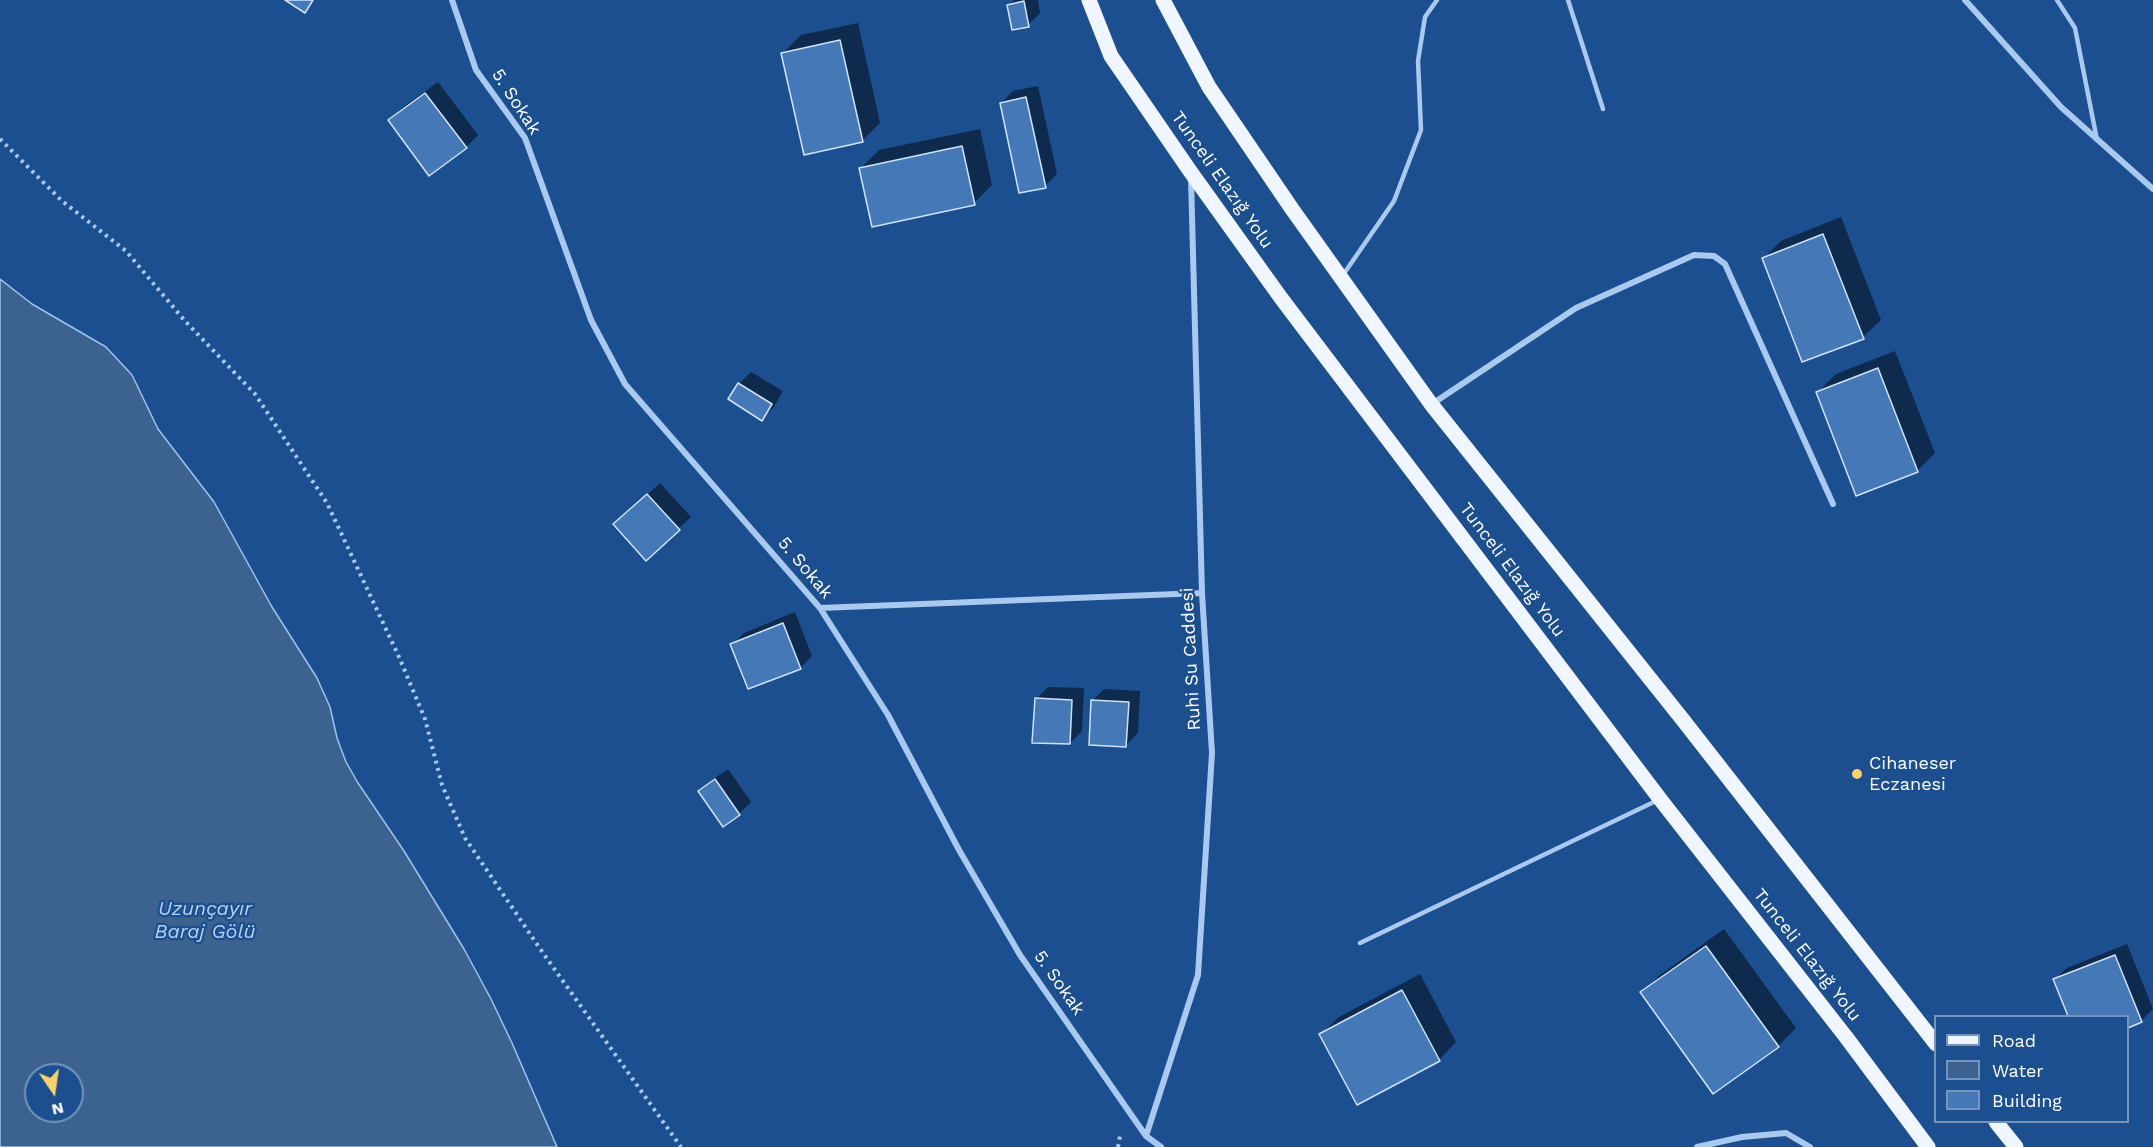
<!DOCTYPE html>
<html>
<head>
<meta charset="utf-8">
<style>
	body { margin:0 }
	#map { position:relative; width:2153px; height:1147px; overflow:hidden; background:#1b4f8f; font-family:"Work Sans",sans-serif }
	canvas { display:block }
	.legend { position:absolute; left:1934px; top:1015px; width:195px; height:108px; box-sizing:border-box; background:#1b4f8f; border:2px solid #7695bc; margin:0; padding:8px 10px; list-style:none; font-size:18px; color:#fff }
	.legend li { display:flex; align-items:center; gap:12px; height:30px }
	.legend b { width:30px; border:2px solid #7695bc }
	.north { position:absolute; left:24px; top:1063px; width:60px; height:60px; box-sizing:border-box; background:#1b4f8f; border:2px solid #7695bc; border-radius:50%; rotate:167deg; font-size:16px; font-weight:700; line-height:24px; text-align:center; color:#fff }
	.north::after { content:''; display:block; margin:auto; width:21px; height:27px; background:#ffd166; clip-path:polygon(50% 0,100% 100%,50% 72%,0 100%) }
</style>
</head>
<body>
<div id="map">
<canvas width="2153" height="1147"></canvas>
<ul class="legend">
<li><b style="height:8px;background:#f0f6ff"></b>Road</li>
<li><b style="height:16px;background:#3c6290"></b>Water</li>
<li><b style="height:16px;background:#4478b7"></b>Building</li>
</ul>
<div class="north">N</div>
</div>
<script>
const ctx = document.querySelector('canvas').getContext('2d');
ctx.lineJoin = 'round';
function fill(path, color) {
  ctx.fillStyle = color;
  ctx.fill(path, 'evenodd');
}
function trace(path, color, width, dash) {
  ctx.strokeStyle = color;
  ctx.lineWidth = width;
  ctx.lineCap = dash ? 'butt' : 'round';
  ctx.setLineDash(dash || []);
  ctx.stroke(path);
}
function drawText(font, color, halo, rows, align = 'center') {
  ctx.font = font + ' "Work Sans",sans-serif';
  ctx.lineWidth = 4.5;
  ctx.setLineDash([]);
  ctx.textBaseline = 'middle';
  ctx.strokeStyle = halo;
  ctx.fillStyle = color;
  for (const [text, x, y, turn = 0] of rows) {
    ctx.save();
    ctx.translate(x, y);
    ctx.rotate((+turn || 0) * Math.PI / 180);
    ctx.textAlign = isNaN(turn) ? turn : align;
    if (halo) ctx.strokeText(text, 0, 0);
    ctx.fillText(text, 0, 0);
    ctx.restore();
  }
}
const water = new Path2D(`
	M 0,279 L 32,304 L 106,347 L 132,375 L 158,429 L 214,502 L 272,607 L 317,678 L 330,707 L 337,738 L 346,762 L 358,783 L 404,851 L 464,949 L 491,999 L 512,1043 L 557,1147 L 0,1147 ZM 36,1075 L 72,1075 L 72,1111 L 36,1111 Z`);
fill(water, '#3c6290');
trace(water, '#9cc4f0', 1.5);
fill(new Path2D(`
	M 1014,0 L 1038,0 L 1040,13 L 1028,25 L 1009,5 Z
	M 858,23 L 880,123 L 862,141 L 783,53 L 801,35 Z
	M 438,82 L 478,135 L 466,147 L 390,120 L 402,108 Z
	M 1038,86 L 1057,174 L 1045,186 L 1001,103 L 1013,91 Z
	M 980,129 L 992,185 L 974,203 L 861,168 L 879,150 Z
	M 1841,217 L 1881,320 L 1863,337 L 1764,258 L 1781,241 Z
	M 1895,351 L 1935,453 L 1917,471 L 1818,392 L 1836,374 Z
	M 751,372 L 783,391 L 774,407 L 762,419 L 739,384 Z
	M 660,483 L 691,517 L 646,559 L 627,513 Z
	M 795,612 L 812,656 L 800,668 L 732,645 L 744,633 Z
	M 1048,687 L 1084,688 L 1082,731 L 1070,743 L 1036,699 Z
	M 1104,689 L 1140,691 L 1138,733 L 1126,745 L 1092,701 Z
	M 728,769 L 751,802 L 739,814 L 724,825 L 700,792 L 712,780 Z
	M 1724,929 L 1796,1028 L 1778,1046 L 1642,993 L 1660,975 Z
	M 2127,944 L 2153,1009 L 2141,1021 L 2128,1026 L 2128,1016 L 2070,1016 L 2055,979 L 2067,968 Z
	M 1420,974 L 1456,1042 L 1439,1060 L 1321,1034 L 1339,1017 Z`), '#0007');
const building = new Path2D(`
	M 285,0 L 313,0 L 305,13 Z
	M 1024,1 L 1029,27 L 1012,30 L 1007,5 Z
	M 840,40 L 863,142 L 804,155 L 781,53 Z
	M 425,93 L 467,148 L 429,176 L 388,120 Z
	M 1026,97 L 1046,188 L 1019,193 L 1000,103 Z
	M 962,146 L 975,205 L 872,227 L 859,168 Z
	M 1823,234 L 1864,339 L 1802,362 L 1762,258 Z
	M 1878,368 L 1918,472 L 1856,496 L 1816,392 Z
	M 738,383 L 772,404 L 762,421 L 728,399 Z
	M 647,494 L 680,530 L 646,561 L 613,524 Z
	M 783,623 L 801,669 L 748,689 L 730,644 Z
	M 1035,698 L 1072,700 L 1070,744 L 1032,743 Z
	M 1091,700 L 1129,702 L 1126,747 L 1089,745 Z
	M 715,779 L 740,815 L 723,827 L 698,791 Z
	M 1706,946 L 1779,1047 L 1713,1094 L 1640,992 Z
	M 2115,955 L 2142,1022 L 2128,1028 L 2128,1016 L 2068,1016 L 2053,979 Z
	M 1402,990 L 1440,1061 L 1357,1105 L 1319,1034 Z`);
fill(building, '#4478b7');
trace(building, '#cfe3fa', 1.5);
trace(new Path2D(`
	M 0,139 L 62,201 L 126,251 L 185,321 L 255,394 L 327,503 L 399,657 L 425,719 L 442,785 L 465,838 L 543,953 L 681,1147
	M 1118,1147 L 1120,1136`), '#a9c9ee', 4, [3, 4.5]);
trace(new Path2D(`
	M 1568,0 L 1603,109
	M 2057,0 L 2075,28 L 2097,140
	M 1343,275 L 1394,201 L 1421,130 L 1418,61 L 1425,17 L 1437,0
	M 1360,943 L 1658,800`), '#a9c9ee', 4.5);
trace(new Path2D(`
	M 452,0 L 476,70 L 525,138 L 591,320 L 625,384 L 820,608 L 888,715 L 959,850 L 1020,955 L 1146,1136 L 1161,1147
	M 1965,0 L 2061,107 L 2153,189
	M 1432,404 L 1576,308 L 1694,255 L 1714,256 L 1725,264 L 1833,504
	M 820,608 L 1202,593
	M 1146,1136 L 1198,975 L 1212,753 L 1202,593 L 1191,178
	M 1697,1147 L 1742,1137 L 1786,1133 L 1810,1147`), '#a9c9ee', 6);
trace(new Path2D(`
	M 1089,0 L 1111,56 L 1190,171 L 1281,298 L 1660,799 L 1846,1037 L 1928,1147
	M 1163,0 L 1209,87 L 1292,209 L 1431,404 L 1683,720 L 1936,1044
	M 1996,1122 L 2016,1147`), '#f0f6ff', 15);
for (const [x, y, r, color] of [
	[1857,774,6,"#ffd166"]
]) {
  const dot = new Path2D();
  dot.arc(x, y, r, 0, 2 * Math.PI);
  ctx.fillStyle = color;
  ctx.fill(dot);
  trace(dot, '#1b4f8f', 2);
}
drawText('18px', '#fff', '#1b4f8f', [
	["5. Sokak",516,102,57],
	["Tunceli Elazığ Yolu",1222,180,55],
	["5. Sokak",805,568,50],
	["Tunceli Elazığ Yolu",1512,570,53],
	["Ruhi Su Caddesi",1191,659,-93],
	["Tunceli Elazığ Yolu",1807,955,52],
	["5. Sokak",1059,983,55]
]);
drawText('18px', '#fff', '#1b4f8f', [
	["Cihaneser",1869,764],
	["Eczanesi",1869,785]
], 'left');
drawText('italic 20px', '#b5d3f5', '#1b4f8f', [
	["Uzunçayır",205,909],
	["Baraj Gölü",205,932]
]);
</script>
</body>
</html>
